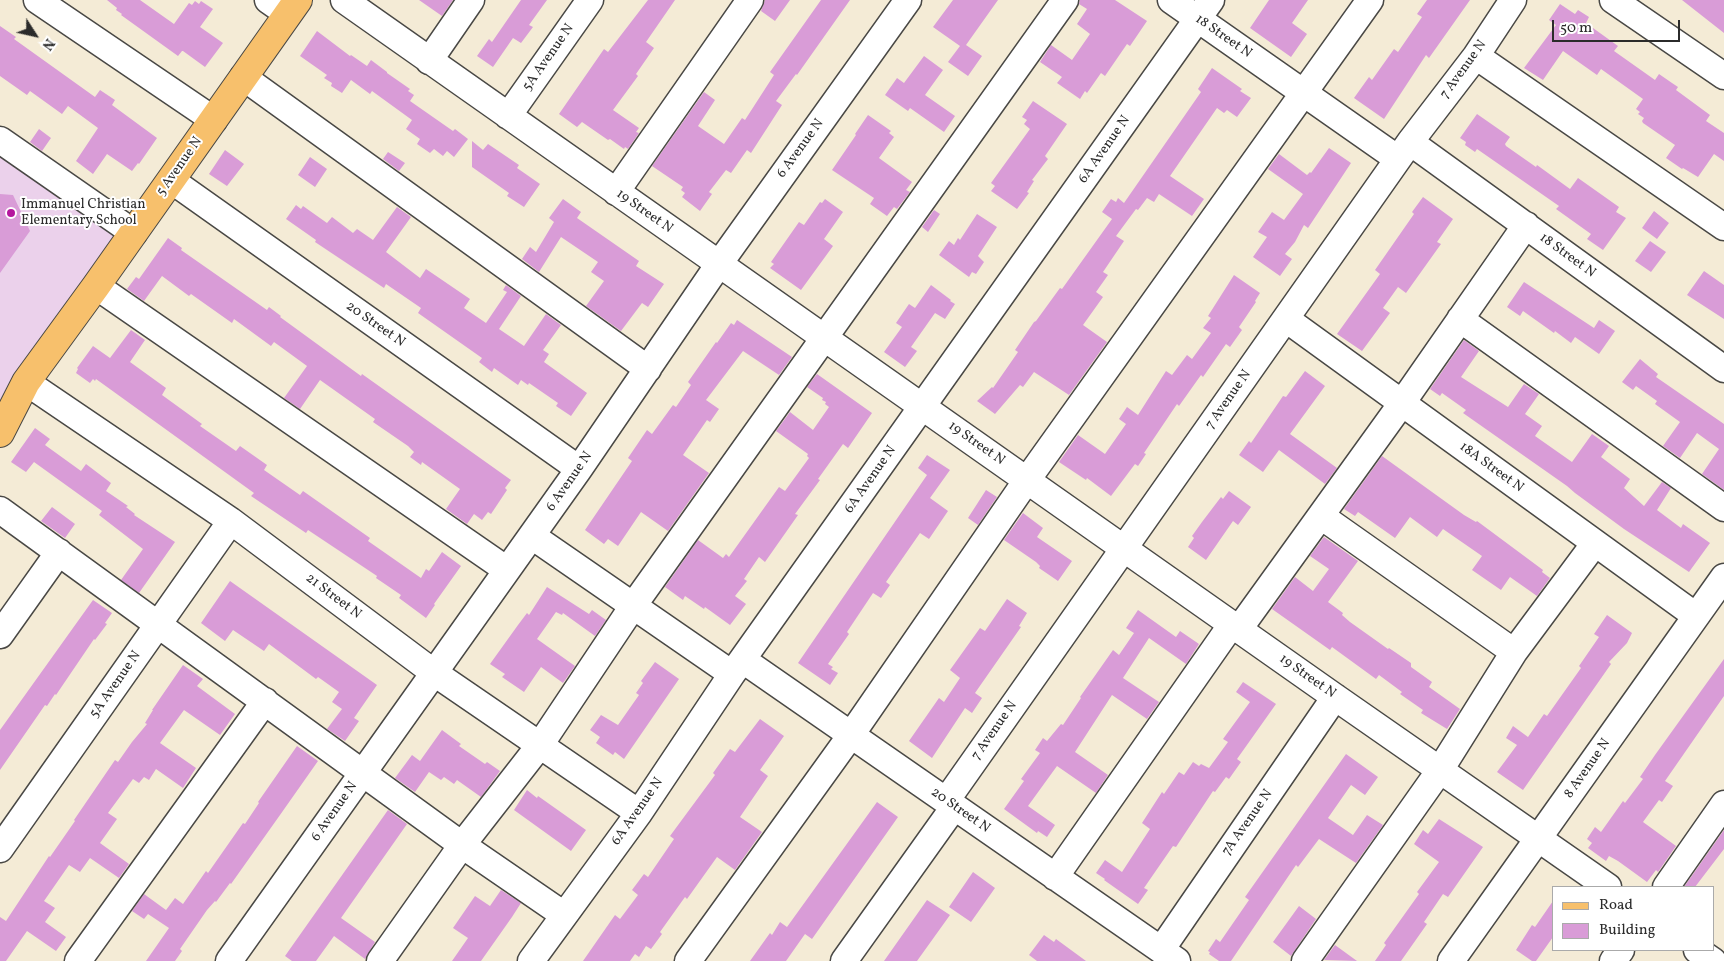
<!DOCTYPE html>
<html>
<head>
<meta charset="utf-8">
<style>
	body { margin:0 }
	#map { position:relative; width:1724px; height:961px; overflow:hidden; background:#f4ebd6; font-family:Vollkorn,serif }
	canvas { display:block }
	.legend { position:absolute; left:1552px; top:886px; width:162px; height:65px; box-sizing:border-box; background:#fff; border:1px solid #aaa; margin:0; padding:6px 9px; list-style:none; font-size:15px; color:#2b2b2b }
	.legend li { display:flex; align-items:center; gap:10px; height:25px }
	.legend b { width:25px; border:1px solid #aaa }
	.north { position:absolute; left:10px; top:10px; width:50px; height:50px; -webkit-text-stroke:4px #fff; paint-order:stroke; rotate:125deg; font-size:14px; font-weight:700; line-height:20px; text-align:center; color:#2b2b2b }
	.north::after { content:''; display:block; margin:auto; width:18px; height:22px; background:#2b2b2b; clip-path:polygon(50% 0,100% 100%,50% 72%,0 100%) }
	.scale { position:absolute; left:1552px; top:20px; width:128px; height:22px; box-sizing:border-box; border:2px solid #2b2b2b; border-top:0; padding-left:6px; font-size:15px; line-height:18px; white-space:nowrap; color:#2b2b2b; -webkit-text-stroke:4px #fff; paint-order:stroke }
</style>
</head>
<body>
<div id="map">
<canvas width="1724" height="961"></canvas>
<ul class="legend">
<li><b style="height:6px;background:#f7c06c"></b>Road</li>
<li><b style="height:14px;background:#d99cd7"></b>Building</li>
</ul>
<div class="north">N</div>
<div class="scale">50 m</div>
</div>
<script>
const ctx = document.querySelector('canvas').getContext('2d');
ctx.lineJoin = 'round';
function fill(path, color) {
  ctx.fillStyle = color;
  ctx.fill(path, 'evenodd');
}
function trace(path, color, width, dash) {
  ctx.strokeStyle = color;
  ctx.lineWidth = width;
  ctx.lineCap = dash ? 'butt' : 'round';
  ctx.setLineDash(dash || []);
  ctx.stroke(path);
}
function drawText(font, color, halo, rows, align = 'center') {
  ctx.font = font + ' Vollkorn,serif';
  ctx.lineWidth = 4;
  ctx.setLineDash([]);
  ctx.textBaseline = 'middle';
  ctx.strokeStyle = halo;
  ctx.fillStyle = color;
  for (const [text, x, y, turn = 0] of rows) {
    ctx.save();
    ctx.translate(x, y);
    ctx.rotate((+turn || 0) * Math.PI / 180);
    ctx.textAlign = isNaN(turn) ? turn : align;
    if (halo) ctx.strokeText(text, 0, 0);
    ctx.fillText(text, 0, 0);
    ctx.restore();
  }
}
fill(new Path2D(`
	M 0,140 L 134,233 L 0,405 Z`), '#ebd1eb');
fill(new Path2D(`
	M 107,0 L 140,0 L 174,24 L 189,3 L 192,5 L 195,1 L 199,4 L 201,1 L 213,9 L 200,27 L 223,43 L 205,67 L 183,51 L 182,51 L 178,56 L 121,15 L 122,14 L 116,10 L 117,8 Z
	M 419,0 L 453,0 L 442,16 Z
	M 521,0 L 547,0 L 529,25 L 533,27 L 521,43 L 513,38 L 493,67 L 477,56 L 489,39 L 492,42 Z
	M 648,0 L 675,0 L 646,42 L 654,48 L 636,74 L 638,76 L 613,110 L 639,128 L 636,132 L 639,133 L 628,149 L 625,147 L 624,149 L 610,139 L 608,140 L 582,122 L 577,127 L 559,114 L 604,49 L 608,52 Z
	M 765,0 L 790,0 L 775,21 L 761,11 Z
	M 821,0 L 850,0 L 797,75 L 796,74 L 776,101 L 782,105 L 751,153 L 747,150 L 731,173 L 726,170 L 709,192 L 712,194 L 700,211 L 682,197 L 685,193 L 681,190 L 683,187 L 652,166 L 704,92 L 715,100 L 698,126 L 724,144 L 742,118 L 745,120 L 774,75 L 770,72 Z
	M 953,0 L 998,0 L 966,45 L 982,56 L 968,76 L 948,62 L 960,46 L 933,27 Z
	M 1080,0 L 1115,0 L 1147,21 L 1130,46 L 1127,44 L 1105,76 L 1101,73 L 1087,93 L 1085,91 L 1080,99 L 1057,83 L 1062,77 L 1040,62 L 1051,45 L 1072,60 L 1090,34 L 1077,24 L 1087,9 L 1079,4 Z
	M 1269,0 L 1308,0 L 1292,23 L 1307,34 L 1291,57 L 1250,28 Z
	M 1427,0 L 1470,0 L 1429,58 L 1426,55 L 1384,119 L 1354,98 L 1369,77 L 1372,80 L 1394,49 L 1398,52 L 1422,17 L 1417,14 Z
	M 1682,0 L 1724,0 L 1724,33 Z
	M 1560,4 L 1575,14 L 1578,10 L 1589,17 L 1586,23 L 1618,46 L 1614,51 L 1655,80 L 1659,74 L 1672,83 L 1678,87 L 1676,90 L 1710,115 L 1706,121 L 1724,133 L 1724,161 L 1714,154 L 1698,177 L 1683,168 L 1682,169 L 1666,158 L 1675,145 L 1643,123 L 1642,121 L 1644,118 L 1638,114 L 1640,112 L 1636,109 L 1643,99 L 1601,69 L 1597,75 L 1563,51 L 1543,80 L 1524,68 L 1556,25 L 1549,20 Z
	M 0,26 L 16,37 L 14,39 L 95,97 L 100,90 L 115,100 L 112,105 L 157,138 L 139,164 L 138,163 L 132,171 L 107,154 L 93,174 L 76,161 L 98,128 L 68,106 L 62,114 L 30,91 L 27,95 L 0,76 Z
	M 317,31 L 350,56 L 351,55 L 367,66 L 371,60 L 387,72 L 387,73 L 410,89 L 408,91 L 414,95 L 410,101 L 453,131 L 455,129 L 468,139 L 454,157 L 447,151 L 443,156 L 434,149 L 430,153 L 417,144 L 420,139 L 406,129 L 412,120 L 372,91 L 370,94 L 351,80 L 342,93 L 331,86 L 332,83 L 324,78 L 327,75 L 300,56 Z
	M 924,56 L 943,70 L 925,95 L 955,116 L 944,132 L 910,108 L 908,111 L 885,95 L 897,78 L 904,83 Z
	M 1212,68 L 1242,89 L 1240,91 L 1251,98 L 1237,117 L 1227,110 L 1224,113 L 1217,108 L 1170,176 L 1204,199 L 1192,216 L 1159,194 L 1154,202 L 1147,198 L 1138,210 L 1136,209 L 1116,236 L 1124,241 L 1103,272 L 1108,275 L 1096,292 L 1103,297 L 1083,325 L 1107,342 L 1069,395 L 1034,372 L 1023,387 L 1020,385 L 995,414 L 977,401 L 992,387 L 993,388 L 1018,352 L 1015,350 L 1034,322 L 1036,321 L 1060,288 L 1062,289 L 1112,219 L 1102,212 L 1111,199 L 1116,202 L 1118,198 L 1124,203 L 1201,92 L 1198,89 Z
	M 1033,101 L 1067,124 L 1045,156 L 1048,159 L 1032,180 L 1034,181 L 1027,192 L 1029,193 L 1017,209 L 991,191 L 995,186 L 991,183 L 1030,129 L 1024,124 L 1027,120 L 1022,117 Z
	M 1477,114 L 1510,137 L 1505,144 L 1506,146 L 1536,167 L 1537,165 L 1570,189 L 1578,178 L 1619,207 L 1616,212 L 1626,218 L 1603,250 L 1587,239 L 1591,234 L 1556,209 L 1559,206 L 1477,149 L 1475,152 L 1465,145 L 1466,142 L 1460,138 Z
	M 868,115 L 891,131 L 889,133 L 894,137 L 879,158 L 912,182 L 906,190 L 910,192 L 897,209 L 894,207 L 887,216 L 870,204 L 874,198 L 832,170 L 856,135 L 855,134 Z
	M 39,129 L 51,138 L 42,151 L 30,142 Z
	M 472,141 L 483,150 L 488,144 L 519,165 L 517,168 L 540,184 L 524,207 L 507,196 L 509,193 L 472,167 Z
	M 1329,148 L 1351,163 L 1308,228 L 1304,225 L 1295,242 L 1285,254 L 1292,259 L 1280,276 L 1253,257 L 1267,237 L 1258,232 L 1272,212 L 1284,220 L 1303,194 L 1268,169 L 1279,154 L 1307,175 L 1310,172 L 1311,173 Z
	M 225,150 L 244,164 L 227,186 L 209,174 Z
	M 388,152 L 405,163 L 399,171 L 383,159 Z
	M 310,157 L 327,169 L 315,187 L 298,175 Z
	M 0,194 L 13,195 L 30,231 L 0,273 Z
	M 1423,197 L 1453,219 L 1437,242 L 1441,244 L 1406,293 L 1398,287 L 1383,308 L 1390,313 L 1362,351 L 1337,334 L 1380,274 L 1375,270 L 1414,214 L 1412,212 Z
	M 563,199 L 581,212 L 577,218 L 639,261 L 636,266 L 664,284 L 648,307 L 642,303 L 621,331 L 586,306 L 604,281 L 591,272 L 598,262 L 561,237 L 539,272 L 522,259 L 530,247 L 536,252 L 554,222 L 549,218 Z
	M 825,199 L 843,212 L 824,239 L 833,246 L 801,290 L 770,268 L 774,264 L 771,262 L 799,222 L 804,225 L 820,202 L 822,203 Z
	M 296,205 L 301,209 L 303,206 L 327,223 L 332,217 L 353,233 L 357,229 L 373,240 L 397,207 L 411,217 L 386,252 L 420,278 L 426,269 L 470,299 L 464,308 L 486,323 L 507,292 L 503,290 L 506,285 L 521,296 L 499,329 L 524,346 L 546,314 L 561,325 L 543,350 L 549,354 L 544,362 L 587,393 L 571,416 L 556,406 L 558,403 L 529,383 L 528,385 L 521,380 L 518,385 L 494,368 L 492,372 L 479,362 L 482,358 L 418,313 L 421,308 L 386,284 L 384,288 L 315,242 L 316,240 L 286,219 Z
	M 934,210 L 940,214 L 928,232 L 922,227 Z
	M 1654,211 L 1669,223 L 1657,239 L 1642,228 Z
	M 977,214 L 997,227 L 978,256 L 984,262 L 976,274 L 972,272 L 969,277 L 939,255 L 949,241 L 954,245 L 958,238 L 960,240 Z
	M 168,238 L 182,248 L 181,250 L 267,310 L 269,307 L 281,316 L 280,317 L 361,376 L 362,374 L 511,480 L 505,488 L 507,490 L 491,514 L 488,512 L 482,520 L 474,514 L 467,524 L 446,509 L 460,489 L 422,462 L 421,465 L 410,457 L 414,452 L 408,446 L 373,422 L 375,419 L 320,380 L 300,409 L 284,398 L 307,366 L 274,342 L 271,346 L 234,319 L 232,323 L 191,294 L 189,296 L 162,276 L 144,301 L 127,289 L 136,277 L 139,279 Z
	M 1650,241 L 1666,252 L 1651,272 L 1635,261 Z
	M 1704,271 L 1724,285 L 1724,319 L 1687,295 Z
	M 1234,275 L 1260,293 L 1255,301 L 1256,302 L 1239,327 L 1242,330 L 1230,347 L 1226,344 L 1203,377 L 1201,375 L 1179,406 L 1177,404 L 1144,453 L 1146,454 L 1138,466 L 1135,464 L 1111,496 L 1087,478 L 1086,480 L 1059,462 L 1078,435 L 1105,454 L 1126,424 L 1119,419 L 1127,407 L 1138,415 L 1166,371 L 1172,375 L 1187,355 L 1192,359 L 1211,333 L 1203,328 L 1211,318 L 1208,316 Z
	M 1524,282 L 1594,328 L 1599,320 L 1615,331 L 1599,354 L 1575,337 L 1571,343 L 1555,331 L 1554,333 L 1523,311 L 1520,316 L 1507,307 Z
	M 931,285 L 951,300 L 950,301 L 955,304 L 945,319 L 935,313 L 911,347 L 917,351 L 905,367 L 884,352 L 902,327 L 896,323 L 909,304 L 915,308 Z
	M 737,320 L 792,357 L 779,375 L 743,351 L 706,400 L 719,409 L 710,422 L 707,420 L 683,455 L 709,473 L 668,531 L 641,512 L 618,546 L 608,539 L 604,544 L 585,530 L 632,461 L 628,458 L 647,430 L 652,434 L 673,405 L 676,407 L 691,385 L 688,382 L 716,342 L 717,343 L 731,323 L 734,325 Z
	M 131,330 L 145,340 L 130,362 L 166,388 L 162,395 L 202,424 L 200,426 L 236,451 L 240,446 L 267,465 L 264,470 L 300,495 L 303,491 L 370,538 L 368,541 L 421,578 L 426,569 L 429,571 L 442,552 L 461,566 L 434,604 L 435,605 L 426,618 L 399,598 L 401,595 L 376,578 L 377,576 L 308,530 L 306,533 L 251,496 L 254,493 L 96,379 L 95,381 L 93,379 L 90,383 L 76,373 L 78,369 L 77,368 L 93,346 L 110,358 Z
	M 1464,340 L 1479,351 L 1461,377 L 1508,407 L 1524,384 L 1539,394 L 1525,414 L 1542,426 L 1535,436 L 1572,462 L 1592,434 L 1609,446 L 1601,457 L 1630,479 L 1624,488 L 1644,506 L 1662,482 L 1671,488 L 1657,510 L 1681,528 L 1683,524 L 1710,543 L 1689,572 L 1624,529 L 1575,493 L 1567,486 L 1463,413 L 1466,410 L 1442,393 L 1440,396 L 1430,389 Z
	M 1640,359 L 1658,374 L 1656,377 L 1724,424 L 1724,490 L 1702,474 L 1719,449 L 1697,433 L 1680,458 L 1663,446 L 1680,422 L 1655,404 L 1657,401 L 1636,386 L 1633,390 L 1622,382 Z
	M 1305,371 L 1325,386 L 1290,434 L 1337,468 L 1325,484 L 1279,450 L 1263,472 L 1239,455 L 1249,441 L 1251,443 L 1283,396 L 1286,397 Z
	M 817,374 L 872,413 L 848,448 L 843,444 L 818,479 L 820,480 L 795,514 L 798,515 L 765,562 L 759,557 L 744,579 L 747,581 L 735,596 L 746,604 L 730,625 L 705,607 L 704,609 L 685,596 L 683,600 L 665,587 L 698,540 L 723,558 L 726,554 L 729,557 L 779,487 L 785,491 L 809,458 L 807,456 L 808,454 L 776,431 L 790,412 L 813,430 L 829,407 L 825,404 L 826,402 L 822,400 L 823,398 L 807,387 Z
	M 35,428 L 50,439 L 45,445 L 81,471 L 86,464 L 111,483 L 106,491 L 128,506 L 126,507 L 135,514 L 134,515 L 175,542 L 139,593 L 121,580 L 143,549 L 99,515 L 102,511 L 34,462 L 26,472 L 11,462 Z
	M 927,455 L 950,470 L 930,498 L 948,511 L 929,539 L 920,533 L 886,582 L 890,585 L 881,598 L 873,593 L 847,632 L 849,634 L 828,664 L 833,667 L 831,669 L 838,673 L 830,685 L 798,663 L 927,475 L 918,468 Z
	M 1382,456 L 1464,515 L 1476,522 L 1477,521 L 1543,570 L 1542,572 L 1550,578 L 1537,596 L 1510,577 L 1501,590 L 1472,570 L 1482,556 L 1443,529 L 1437,537 L 1410,517 L 1395,538 L 1358,512 L 1355,516 L 1344,509 Z
	M 986,490 L 997,497 L 978,525 L 968,518 Z
	M 1229,491 L 1251,507 L 1238,525 L 1233,521 L 1206,560 L 1188,547 L 1194,538 L 1192,536 L 1202,522 L 1221,497 L 1223,499 Z
	M 52,507 L 75,524 L 65,538 L 41,521 Z
	M 1023,513 L 1043,528 L 1037,537 L 1072,561 L 1058,581 L 1039,568 L 1040,566 L 1036,562 L 1004,540 Z
	M 1324,537 L 1358,561 L 1328,602 L 1343,613 L 1342,615 L 1350,622 L 1388,649 L 1389,648 L 1411,663 L 1411,667 L 1432,682 L 1429,687 L 1460,709 L 1447,729 L 1421,713 L 1423,710 L 1400,694 L 1402,692 L 1379,675 L 1376,679 L 1332,647 L 1330,650 L 1272,609 L 1295,577 L 1313,591 L 1329,569 L 1310,556 Z
	M 230,581 L 377,685 L 354,718 L 359,721 L 345,741 L 327,729 L 342,709 L 332,702 L 339,692 L 318,677 L 316,679 L 269,644 L 264,651 L 233,630 L 225,641 L 201,623 Z
	M 547,587 L 589,614 L 592,610 L 606,620 L 595,636 L 563,613 L 562,615 L 556,612 L 537,639 L 575,666 L 563,683 L 541,667 L 524,692 L 502,677 L 505,674 L 490,664 L 518,625 L 527,613 L 529,615 Z
	M 1007,599 L 1027,613 L 1019,626 L 1021,627 L 975,693 L 982,698 L 972,713 L 965,708 L 932,758 L 909,741 L 939,698 L 944,702 L 960,678 L 950,670 L 980,628 L 985,631 Z
	M 93,600 L 112,613 L 105,623 L 107,624 L 95,640 L 94,639 L 56,695 L 55,694 L 47,706 L 45,705 L 0,770 L 0,730 Z
	M 1138,610 L 1176,637 L 1180,631 L 1199,644 L 1186,664 L 1149,638 L 1123,678 L 1159,702 L 1147,719 L 1112,695 L 1075,752 L 1108,775 L 1096,793 L 1057,766 L 1028,806 L 1055,825 L 1047,837 L 1038,831 L 1037,833 L 1004,809 L 1024,781 L 1021,779 L 1040,753 L 1035,750 L 1043,738 L 1047,741 L 1061,724 L 1063,725 L 1081,698 L 1080,697 L 1113,650 L 1119,655 L 1134,633 L 1126,628 Z
	M 1607,615 L 1632,633 L 1627,643 L 1609,662 L 1611,664 L 1523,790 L 1497,772 L 1517,745 L 1506,738 L 1513,726 L 1528,737 L 1544,714 L 1547,716 L 1581,668 L 1579,666 L 1599,637 L 1594,634 Z
	M 1724,659 L 1724,696 L 1665,781 L 1673,786 L 1662,802 L 1659,800 L 1643,822 L 1676,846 L 1658,872 L 1656,870 L 1647,882 L 1618,861 L 1609,856 L 1606,861 L 1588,848 L 1592,843 L 1587,839 L 1595,827 L 1601,832 L 1623,801 L 1625,803 L 1643,779 L 1640,777 L 1655,755 Z
	M 655,662 L 679,679 L 624,759 L 615,752 L 613,755 L 596,743 L 600,737 L 590,730 L 601,715 L 618,725 L 639,695 L 636,693 L 643,683 L 641,681 Z
	M 183,665 L 203,679 L 197,686 L 235,714 L 220,735 L 184,710 L 160,743 L 196,768 L 183,788 L 156,769 L 149,780 L 144,777 L 139,783 L 133,779 L 108,813 L 117,819 L 100,843 L 129,864 L 119,878 L 90,858 L 80,872 L 69,865 L 44,901 L 55,908 L 45,922 L 66,937 L 56,951 L 27,931 L 6,961 L 0,961 L 0,917 L 6,921 L 49,856 L 50,857 L 75,821 L 74,820 L 115,760 L 118,762 L 132,742 L 147,724 L 145,723 L 153,710 L 152,710 Z
	M 1243,682 L 1276,704 L 1237,759 L 1241,762 L 1229,779 L 1226,777 L 1215,792 L 1213,791 L 1176,847 L 1173,846 L 1144,888 L 1148,890 L 1138,904 L 1104,880 L 1105,879 L 1096,873 L 1105,860 L 1122,872 L 1150,829 L 1142,823 L 1162,792 L 1164,794 L 1179,772 L 1184,775 L 1193,762 L 1199,766 L 1201,764 L 1209,768 L 1228,742 L 1223,739 L 1250,702 L 1236,692 Z
	M 760,719 L 784,736 L 760,770 L 768,776 L 740,817 L 762,832 L 735,870 L 717,857 L 687,899 L 685,897 L 660,932 L 662,934 L 651,949 L 646,946 L 639,957 L 635,954 L 630,961 L 583,961 L 615,915 L 620,919 L 638,895 L 632,890 L 644,874 L 648,877 L 674,839 L 670,836 L 715,775 L 713,773 L 730,749 L 735,752 Z
	M 442,730 L 461,744 L 459,746 L 485,764 L 487,762 L 500,771 L 481,797 L 457,780 L 454,784 L 444,777 L 441,780 L 429,772 L 415,792 L 395,778 L 412,755 L 420,761 Z
	M 297,746 L 318,761 L 280,815 L 231,884 L 230,883 L 216,902 L 215,901 L 207,910 L 180,949 L 182,951 L 175,961 L 146,961 L 169,928 L 148,914 L 144,919 L 132,911 L 144,894 L 166,910 L 175,898 L 183,904 L 206,871 L 208,873 L 243,823 L 245,824 L 259,803 L 258,802 Z
	M 1346,754 L 1378,777 L 1365,795 L 1351,785 L 1328,818 L 1353,835 L 1367,815 L 1383,825 L 1356,863 L 1319,839 L 1298,867 L 1296,865 L 1231,961 L 1219,961 L 1209,954 L 1210,952 L 1208,951 L 1216,939 L 1220,942 L 1249,900 L 1245,897 Z
	M 527,790 L 537,798 L 538,796 L 586,830 L 571,851 L 514,810 Z
	M 877,802 L 898,817 L 812,939 L 805,934 L 786,961 L 750,961 L 770,933 L 772,935 L 780,922 L 787,927 Z
	M 388,810 L 407,824 L 341,918 L 375,942 L 365,959 L 334,936 L 316,961 L 292,961 L 285,956 Z
	M 1439,819 L 1483,847 L 1448,897 L 1443,894 L 1424,922 L 1427,924 L 1401,961 L 1375,961 L 1386,945 L 1384,943 L 1419,894 L 1417,892 L 1439,862 L 1414,844 L 1423,830 L 1428,834 Z
	M 1724,830 L 1724,849 L 1695,887 L 1684,887 Z
	M 973,872 L 995,888 L 971,922 L 949,907 Z
	M 501,890 L 521,903 L 512,917 L 481,961 L 452,961 L 468,938 L 453,928 L 475,896 L 490,906 Z
	M 927,900 L 950,915 L 917,961 L 884,961 Z
	M 1553,901 L 1553,937 L 1536,961 L 1532,961 L 1516,950 L 1532,925 L 1535,927 Z
	M 1299,906 L 1316,919 L 1291,956 L 1273,942 Z
	M 1044,935 L 1054,942 L 1056,939 L 1086,961 L 1037,961 L 1029,955 Z
	M 1335,945 L 1357,961 L 1324,960 Z`), '#d99cd7');
const minor = new Path2D(`
	M 37,0 L 214,120
	M 268,0 L 288,14
	M 344,0 L 1335,697 L 1608,887
	M 1171,0 L 1398,159
	M 1613,0 L 1724,76
	M 1476,56 L 1724,227
	M 429,61 L 471,0
	M 243,77 L 648,369
	M 508,116 L 590,0
	M 0,140 L 134,233
	M 1410,142 L 1724,369
	M 171,180 L 579,469
	M 616,192 L 750,0
	M 96,286 L 507,570
	M 1286,319 L 1696,616
	M 1460,319 L 1724,508
	M 26,382 L 231,521 L 433,672 L 639,813
	M 0,510 L 462,845 L 564,915
	M 1321,516 L 1514,652
	M 532,536 L 732,674
	M 1239,629 L 1402,403 L 1526,225
	M 0,635 L 59,552
	M 743,660 L 1177,961
	M 946,801 L 1410,142 L 1476,56 L 1513,0
	M 0,849 L 231,521
	M 1055,877 L 1232,624
	M 1666,887 L 1724,804
	M 1161,950 L 1335,697
	M 1697,950 L 1713,961
	M 78,961 L 265,701
	M 229,961 L 579,469 L 719,264 L 908,0
	M 380,961 L 462,845 L 540,745 L 633,606 L 1065,0
	M 531,961 L 639,813 L 732,674 L 1211,0
	M 688,961 L 851,735 L 1027,480 L 1370,0
	M 844,961 L 954,807
	M 1305,961 L 1440,770 L 1514,652 L 1595,543
	M 1451,961 L 1724,577
	M 1613,961 L 1621,950`);
const major = new Path2D(`
	M 0,433 L 26,382 L 96,286 L 298,0`);
trace(minor, '#494845', 29);
trace(major, '#494845', 30);
trace(minor, '#fff', 26);
trace(major, '#f7c06c', 28);
for (const [x, y, r, color] of [
	[11,213,5,"#b5179e"]
]) {
  const dot = new Path2D();
  dot.arc(x, y, r, 0, 2 * Math.PI);
  ctx.fillStyle = color;
  ctx.fill(dot);
  trace(dot, '#fff', 2);
}
drawText('14px', '#2b2b2b', '#fff', [
	["18 Street N",1223,37,35],
	["5A Avenue N",549,58,-55],
	["7 Avenue N",1464,70,-54],
	["6 Avenue N",801,149,-54],
	["6A Avenue N",1105,150,-55],
	["5 Avenue N",180,167,-55],
	["19 Street N",644,212,35],
	["18 Street N",1567,256,36],
	["20 Street N",375,325,35],
	["7 Avenue N",1229,400,-55],
	["19 Street N",976,444,35],
	["18A Street N",1491,468,36],
	["6A Avenue N",871,480,-55],
	["6 Avenue N",570,482,-55],
	["21 Street N",333,597,37],
	["19 Street N",1307,677,35],
	["5A Avenue N",116,685,-55],
	["7 Avenue N",995,731,-55],
	["8 Avenue N",1588,769,-55],
	["20 Street N",960,811,35],
	["6 Avenue N",335,812,-55],
	["6A Avenue N",638,812,-55],
	["7A Avenue N",1248,823,-55]
]);
drawText('14px', '#2b2b2b', '#fff', [
	["Immanuel Christian",21,205],
	["Elementary School",21,221]
], 'left');
</script>
</body>
</html>
